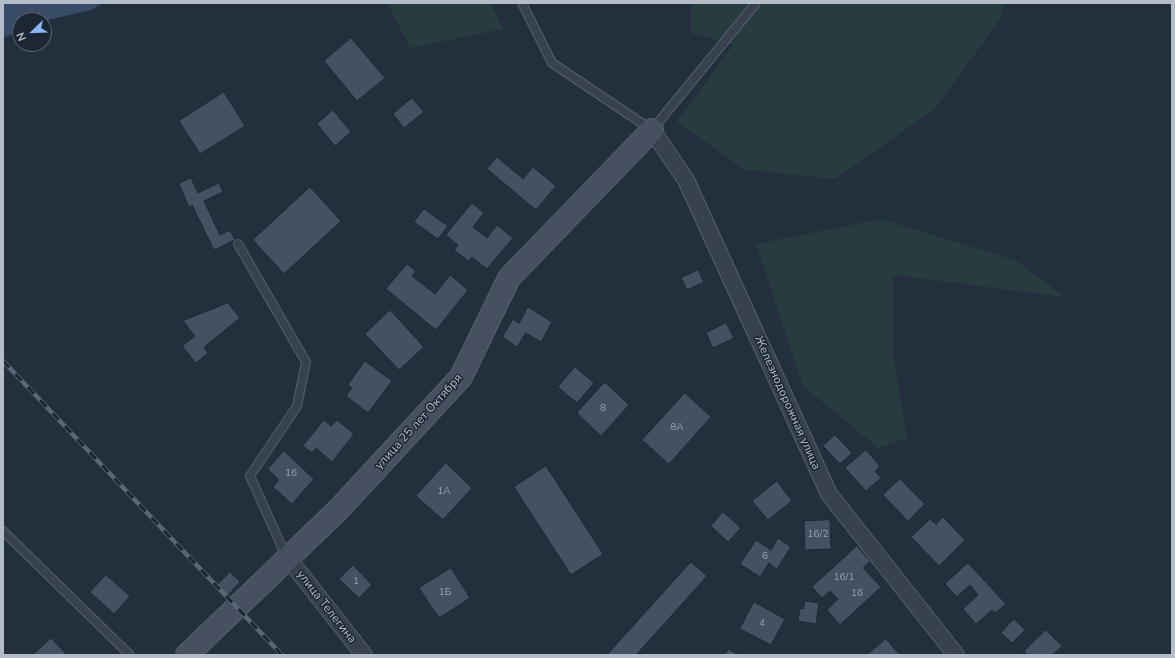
<!DOCTYPE html>
<html>
<head>
<meta charset="utf-8">
<style>
	body { margin:0 }
	#map { position:relative; width:1175px; height:658px; overflow:hidden; background:#242f3e; font-family:"Nunito Sans",sans-serif }
	canvas { display:block }
	.frame { position:absolute; inset:0; border:4px solid #b4bcc9; pointer-events:none }
	.north { position:absolute; left:12px; top:12px; width:40px; height:40px; box-sizing:border-box; background:#1d2633; border:1px solid #59626f; border-radius:50%; rotate:247deg; font-size:11px; font-weight:700; line-height:16px; text-align:center; color:#b4bcc9 }
	.north::after { content:''; display:block; margin:auto; width:14px; height:18px; background:#8ab4f8; clip-path:polygon(50% 0,100% 100%,50% 72%,0 100%) }
</style>
</head>
<body>
<div id="map">
<canvas width="1175" height="658"></canvas>
<div class="frame"></div>
<div class="north">N</div>
</div>
<script>
const ctx = document.querySelector('canvas').getContext('2d');
ctx.lineJoin = 'round';
function fill(path, color) {
  ctx.fillStyle = color;
  ctx.fill(path, 'evenodd');
}
function trace(path, color, width, dash) {
  ctx.strokeStyle = color;
  ctx.lineWidth = width;
  ctx.lineCap = dash ? 'butt' : 'round';
  ctx.setLineDash(dash || []);
  ctx.stroke(path);
}
function drawText(font, color, halo, rows, align = 'center') {
  ctx.font = font + ' "Nunito Sans",sans-serif';
  ctx.lineWidth = 3;
  ctx.setLineDash([]);
  ctx.textBaseline = 'middle';
  ctx.strokeStyle = halo;
  ctx.fillStyle = color;
  for (const [text, x, y, turn = 0] of rows) {
    ctx.save();
    ctx.translate(x, y);
    ctx.rotate((+turn || 0) * Math.PI / 180);
    ctx.textAlign = isNaN(turn) ? turn : align;
    if (halo) ctx.strokeText(text, 0, 0);
    ctx.fillText(text, 0, 0);
    ctx.restore();
  }
}
fill(new Path2D(`
	M 387,3 L 490,3 L 503,29 L 410,48 Z
	M 691,3 L 1004,3 L 1000,19 L 935,109 L 835,179 L 745,170 L 677,122 L 733,45 L 691,33 Z
	M 881,219 L 1015,260 L 1065,297 L 893,275 L 893,354 L 907,438 L 878,448 L 803,386 L 756,244 Z`), '#263c3f');
fill(new Path2D(`
	M 3,3 L 103,3 L 91,10 L 44,21 L 20,20 L 20,31 L 3,38 Z`), '#394c67');
const building = new Path2D(`
	M 351,38 L 385,78 L 357,101 L 324,61 Z
	M 224,92 L 245,126 L 200,154 L 179,121 Z
	M 412,98 L 424,112 L 404,128 L 393,114 Z
	M 333,110 L 351,132 L 335,146 L 317,124 Z
	M 497,157 L 523,179 L 533,167 L 556,186 L 536,210 L 487,169 Z
	M 191,178 L 198,193 L 219,183 L 223,192 L 204,201 L 220,235 L 230,230 L 235,240 L 214,250 L 192,205 L 189,207 L 179,184 Z
	M 310,187 L 341,221 L 284,274 L 253,240 Z
	M 472,203 L 484,213 L 473,227 L 487,238 L 497,225 L 513,238 L 487,269 L 472,257 L 468,261 L 454,250 L 458,245 L 446,235 Z
	M 424,209 L 448,226 L 438,239 L 414,222 Z
	M 407,264 L 416,271 L 412,276 L 435,294 L 450,275 L 468,290 L 436,330 L 386,289 Z
	M 698,270 L 704,282 L 687,290 L 681,278 Z
	M 228,303 L 240,318 L 204,347 L 208,353 L 196,363 L 182,346 L 195,336 L 183,321 Z
	M 528,307 L 552,322 L 541,342 L 526,333 L 517,347 L 502,337 L 513,319 L 519,323 Z
	M 390,310 L 424,347 L 399,370 L 365,334 Z
	M 726,323 L 734,338 L 713,348 L 706,333 Z
	M 365,361 L 392,381 L 368,413 L 346,396 L 352,388 L 348,385 Z
	M 575,367 L 594,383 L 577,403 L 558,387 Z
	M 605,382 L 629,405 L 601,436 L 577,413 Z
	M 685,393 L 711,417 L 669,464 L 642,440 Z
	M 324,420 L 331,426 L 337,420 L 354,434 L 332,462 L 316,448 L 312,453 L 303,446 Z
	M 835,435 L 852,453 L 840,464 L 823,446 Z
	M 866,450 L 880,466 L 875,471 L 881,478 L 866,491 L 845,468 Z
	M 284,451 L 314,479 L 292,504 L 273,487 L 279,480 L 268,469 Z
	M 446,463 L 472,488 L 443,520 L 416,496 Z
	M 546,466 L 603,554 L 571,575 L 514,487 Z
	M 900,479 L 925,504 L 908,521 L 883,495 Z
	M 777,481 L 792,501 L 768,520 L 752,501 Z
	M 723,512 L 741,528 L 728,542 L 711,526 Z
	M 943,517 L 965,540 L 939,566 L 911,537 L 930,519 L 936,524 Z
	M 830,520 L 831,549 L 805,550 L 804,521 Z
	M 778,538 L 791,547 L 777,569 L 769,563 L 760,577 L 740,564 L 756,540 L 771,550 Z
	M 857,546 L 870,561 L 863,568 L 881,587 L 840,625 L 827,610 L 838,599 L 830,591 L 822,598 L 812,587 Z
	M 691,562 L 707,576 L 636,655 L 607,655 Z
	M 968,563 L 1006,604 L 995,613 L 992,610 L 976,624 L 963,609 L 978,595 L 970,585 L 957,597 L 945,584 Z
	M 353,565 L 372,585 L 359,598 L 339,579 Z
	M 451,568 L 470,598 L 439,618 L 419,588 Z
	M 230,572 L 240,582 L 227,596 L 217,585 Z
	M 106,575 L 130,596 L 114,614 L 90,592 Z
	M 805,601 L 819,603 L 816,624 L 798,621 L 800,608 L 803,609 Z
	M 754,602 L 785,619 L 771,645 L 740,629 Z
	M 1014,619 L 1025,630 L 1012,643 L 1001,633 Z
	M 1046,630 L 1062,646 L 1052,655 L 1028,655 L 1024,651 Z
	M 51,638 L 67,655 L 33,655 Z
	M 886,639 L 900,655 L 867,655 Z
	M 729,649 L 738,655 L 725,655 Z`);
fill(building, '#455162');
trace(building, '#1f2835', 1);
const lane = new Path2D(`
	M 522,3 L 552,63 L 652,130 L 756,3
	M 238,244 L 306,362 L 297,406 L 250,476 L 287,558
	M 3,531 L 130,655`);
const street = new Path2D(`
	M 652,130 L 686,180 L 829,494 L 956,655
	M 288,558 L 364,655`);
const secondary = new Path2D(`
	M 187,655 L 339,509 L 461,377 L 509,278 L 652,130`);
trace(lane, '#565f6c', 10);
trace(street, '#565f6c', 18);
trace(secondary, '#565f6c', 24);
trace(lane, '#38414e', 8);
trace(street, '#38414e', 16);
trace(secondary, '#465061', 22);
const rail = new Path2D(`
	M 3,361 L 282,655`);
trace(rail, '#5a6575', 4.5);
trace(rail, '#1d2633', 3, [9]);
drawText('10px', '#98a1af', null, [
	["8",603,409],
	["8А",677,428],
	["16",291,474],
	["1А",444,492],
	["16/2",818,535],
	["6",765,557],
	["16/1",844,578],
	["1",356,582],
	["1Б",445,593],
	["16",857,594],
	["4",762,624]
]);
drawText('12px', '#b4bcc9', '#1d2633', [
	["Железнодорожная улица",787,403,66],
	["улица 25 лет Октября",419,422,-48],
	["улица Телегина",326,607,52]
]);
</script>
</body>
</html>
